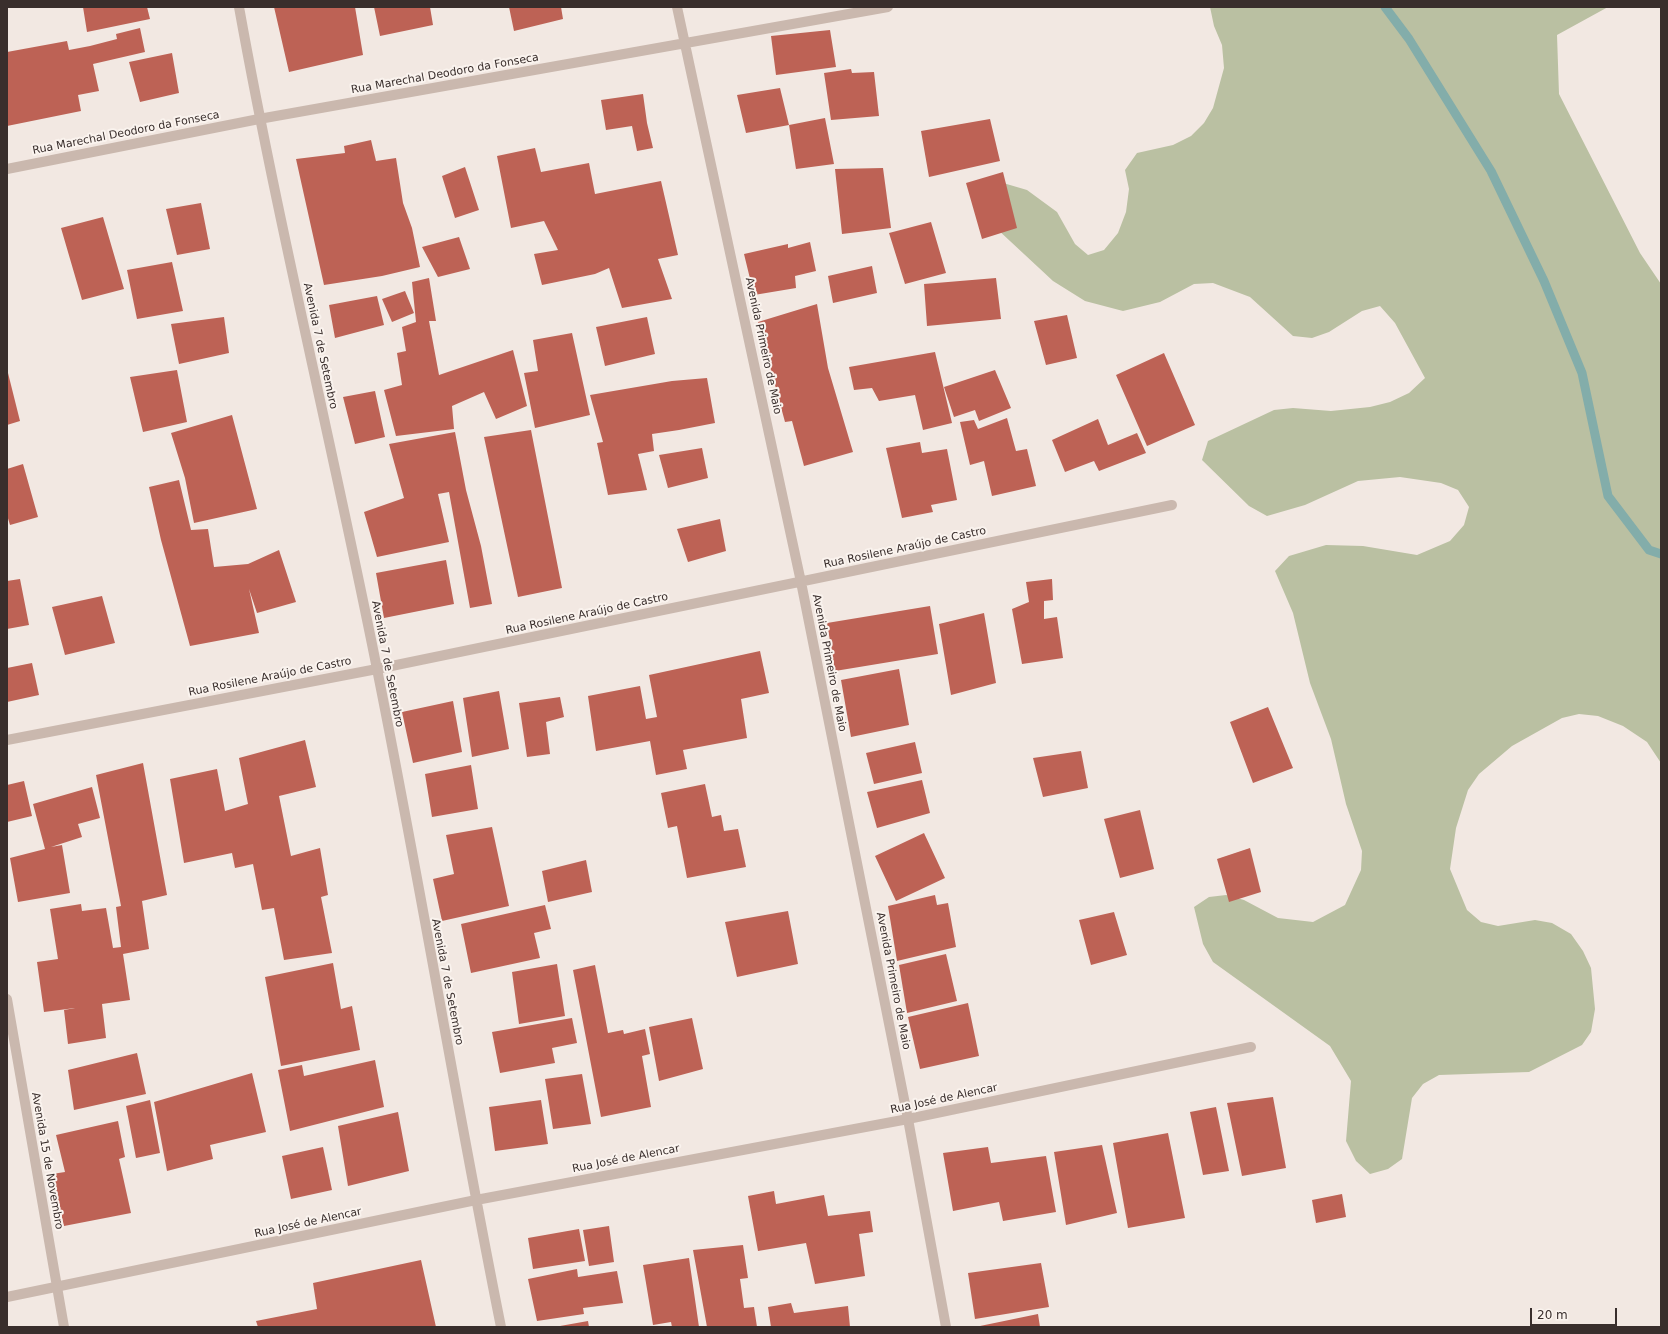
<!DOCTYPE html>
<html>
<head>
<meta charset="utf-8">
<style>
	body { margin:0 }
	#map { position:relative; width:1668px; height:1334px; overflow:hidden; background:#f2e8e2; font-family:"DejaVu Sans",sans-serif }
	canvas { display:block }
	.frame { position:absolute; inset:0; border:8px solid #392e2c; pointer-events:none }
	.scale { position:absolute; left:1530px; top:1308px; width:87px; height:18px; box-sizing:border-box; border:2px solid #392e2c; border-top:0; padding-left:5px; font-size:12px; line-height:14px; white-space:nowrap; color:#392e2c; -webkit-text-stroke:3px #faf3ee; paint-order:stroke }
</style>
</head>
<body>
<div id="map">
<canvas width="1668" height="1334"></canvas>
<div class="frame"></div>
<div class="scale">20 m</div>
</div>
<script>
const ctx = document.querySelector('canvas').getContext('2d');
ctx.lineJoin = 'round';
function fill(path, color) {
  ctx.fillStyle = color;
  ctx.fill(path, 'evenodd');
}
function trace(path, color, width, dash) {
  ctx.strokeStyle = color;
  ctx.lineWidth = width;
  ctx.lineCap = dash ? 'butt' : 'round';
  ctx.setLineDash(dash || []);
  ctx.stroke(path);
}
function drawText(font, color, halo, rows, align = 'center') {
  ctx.font = font + ' "DejaVu Sans",sans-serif';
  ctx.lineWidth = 4;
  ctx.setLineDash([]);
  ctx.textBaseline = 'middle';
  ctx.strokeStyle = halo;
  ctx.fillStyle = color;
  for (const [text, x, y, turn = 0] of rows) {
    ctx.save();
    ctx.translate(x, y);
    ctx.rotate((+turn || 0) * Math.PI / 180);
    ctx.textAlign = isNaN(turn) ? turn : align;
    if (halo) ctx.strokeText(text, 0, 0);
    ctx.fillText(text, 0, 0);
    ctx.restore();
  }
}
fill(new Path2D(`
	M 1210,7 L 1608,7 L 1557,35 L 1559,94 L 1640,253 L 1661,284 L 1661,763 L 1647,742 L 1623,726 L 1598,716 L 1579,714 L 1562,718 L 1512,746 L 1479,774 L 1468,790 L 1456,828 L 1450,869 L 1467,910 L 1481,922 L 1498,926 L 1535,920 L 1552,923 L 1571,934 L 1583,951 L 1591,968 L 1595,1009 L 1591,1032 L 1582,1045 L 1529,1072 L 1439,1075 L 1423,1084 L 1412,1098 L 1402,1159 L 1388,1169 L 1370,1174 L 1356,1161 L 1346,1141 L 1351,1081 L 1330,1046 L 1213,962 L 1203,944 L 1194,907 L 1209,897 L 1226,895 L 1244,900 L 1278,918 L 1313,922 L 1345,905 L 1361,870 L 1362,851 L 1346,804 L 1331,739 L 1310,683 L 1293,613 L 1275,571 L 1289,556 L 1326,545 L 1363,546 L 1417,555 L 1450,541 L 1464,525 L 1469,507 L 1458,490 L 1441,483 L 1400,477 L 1358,481 L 1305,505 L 1267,516 L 1249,506 L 1202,460 L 1208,441 L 1274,410 L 1293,408 L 1331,411 L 1370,407 L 1390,402 L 1409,393 L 1425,378 L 1395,323 L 1380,306 L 1362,311 L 1329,332 L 1312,338 L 1293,336 L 1250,297 L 1213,283 L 1194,284 L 1160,302 L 1123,311 L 1085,301 L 1053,281 L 996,228 L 993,180 L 1027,190 L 1057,212 L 1075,244 L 1088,255 L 1104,250 L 1118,233 L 1126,212 L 1129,189 L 1125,170 L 1137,153 L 1173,145 L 1191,136 L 1204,123 L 1213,108 L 1224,68 L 1222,45 L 1214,26 Z`), '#bac0a2');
trace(new Path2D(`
	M 1385,7 L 1409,39 L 1491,171 L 1544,281 L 1582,373 L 1608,496 L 1649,550 L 1661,554`), '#83adaa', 9);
fill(new Path2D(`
	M 83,7 L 147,7 L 150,19 L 87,32 Z
	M 274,7 L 355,7 L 363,55 L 289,72 Z
	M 374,7 L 430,7 L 433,25 L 380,36 Z
	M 509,7 L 561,7 L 563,19 L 514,31 Z
	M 140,28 L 145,52 L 93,64 L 99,91 L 78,95 L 81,111 L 7,126 L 7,52 L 67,41 L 69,50 L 90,46 L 117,39 L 116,34 Z
	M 830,30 L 836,67 L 776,75 L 771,36 Z
	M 172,53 L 179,93 L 140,102 L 129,62 Z
	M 851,69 L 852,73 L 874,72 L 879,116 L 831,120 L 824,73 Z
	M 780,88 L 789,125 L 825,118 L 834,164 L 796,169 L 789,125 L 746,133 L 737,95 Z
	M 643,94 L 647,123 L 653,148 L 637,151 L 632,126 L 606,130 L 601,100 Z
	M 990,119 L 1000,161 L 929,177 L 921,131 Z
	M 371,140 L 376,161 L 396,158 L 403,203 L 412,228 L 420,267 L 382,276 L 324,285 L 296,159 L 345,153 L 344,146 Z
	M 535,148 L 541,172 L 589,163 L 595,194 L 661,181 L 678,255 L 658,259 L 672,299 L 622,308 L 609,268 L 595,274 L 542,285 L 534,254 L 558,250 L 544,221 L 511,228 L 497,156 Z
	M 465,167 L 479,210 L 455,218 L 442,176 Z
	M 883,168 L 891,228 L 842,234 L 835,169 Z
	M 1003,172 L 1017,228 L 982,239 L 966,183 Z
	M 201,203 L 210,249 L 177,255 L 166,209 Z
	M 103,217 L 124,289 L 82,300 L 61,228 Z
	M 931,222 L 946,273 L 905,284 L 889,233 Z
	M 459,237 L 470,269 L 438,277 L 422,247 Z
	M 810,242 L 816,271 L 795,276 L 796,288 L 754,295 L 744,254 L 788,244 L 788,248 Z
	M 172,262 L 183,311 L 137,319 L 127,270 Z
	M 872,266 L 877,293 L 833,303 L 828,276 Z
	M 429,278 L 436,321 L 429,321 L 439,375 L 513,350 L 527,406 L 496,419 L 484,392 L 452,406 L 454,429 L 396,436 L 384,390 L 402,385 L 397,353 L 406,351 L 402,327 L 416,322 L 412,282 Z
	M 996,278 L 1001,319 L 927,326 L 924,284 Z
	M 405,291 L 414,313 L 392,322 L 382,299 Z
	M 377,296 L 384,325 L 335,338 L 329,305 Z
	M 817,304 L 828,368 L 853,452 L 804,466 L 792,421 L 785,422 L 758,322 Z
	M 1067,315 L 1077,358 L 1046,365 L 1034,321 Z
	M 224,317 L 229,353 L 179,364 L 171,324 Z
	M 647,317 L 655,354 L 605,366 L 596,327 Z
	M 572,333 L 590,415 L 535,428 L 524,373 L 538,371 L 533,340 Z
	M 935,352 L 952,423 L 923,430 L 915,395 L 879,401 L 872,388 L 854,390 L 849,367 Z
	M 1164,353 L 1195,425 L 1147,446 L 1116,375 Z
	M 7,369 L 20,421 L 7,425 Z
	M 177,370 L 187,422 L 143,432 L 130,377 Z
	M 995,370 L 1011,408 L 979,421 L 975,410 L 954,417 L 944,387 Z
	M 707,378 L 715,423 L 679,430 L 652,434 L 654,451 L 638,454 L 647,490 L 608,495 L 597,443 L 603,442 L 590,395 L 672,381 Z
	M 375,391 L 385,437 L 355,444 L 343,397 Z
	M 232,415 L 257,509 L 194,523 L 185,478 L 171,433 Z
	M 1007,418 L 1016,451 L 1027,449 L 1036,486 L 992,496 L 984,461 L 970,465 L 960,422 L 974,420 L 978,429 Z
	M 1098,419 L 1108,445 L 1137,433 L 1146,453 L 1099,471 L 1094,461 L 1065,472 L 1052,440 Z
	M 531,430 L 562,588 L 518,597 L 484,437 Z
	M 455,432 L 466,490 L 481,546 L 492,604 L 470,608 L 449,492 L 438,494 L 449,542 L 377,557 L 364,512 L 404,498 L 389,444 Z
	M 920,442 L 922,453 L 947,449 L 957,500 L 931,505 L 933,512 L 902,518 L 886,448 Z
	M 702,448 L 708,478 L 668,488 L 659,455 Z
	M 23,464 L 38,517 L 10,525 L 7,515 L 7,469 Z
	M 179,480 L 191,530 L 208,529 L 214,567 L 248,564 L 279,550 L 296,602 L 257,613 L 249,589 L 259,633 L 190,646 L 161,540 L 149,487 Z
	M 720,519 L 726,551 L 688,562 L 677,529 Z
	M 446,560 L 454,604 L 384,618 L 376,573 Z
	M 20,579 L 29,625 L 7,629 L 7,581 Z
	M 1052,579 L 1053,600 L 1044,601 L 1044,619 L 1057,617 L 1063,658 L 1022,664 L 1012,609 L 1029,602 L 1026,582 Z
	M 102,596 L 115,643 L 65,655 L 52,607 Z
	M 930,606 L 938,654 L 835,671 L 827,623 Z
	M 984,613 L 996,683 L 951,695 L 939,624 Z
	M 760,651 L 769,693 L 741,699 L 747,738 L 683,750 L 687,769 L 656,775 L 650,741 L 596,751 L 588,696 L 640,686 L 646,719 L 657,717 L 649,675 Z
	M 32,663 L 39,695 L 7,702 L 7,668 Z
	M 899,669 L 909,725 L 851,737 L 841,680 Z
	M 499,691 L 509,749 L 472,757 L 463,698 Z
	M 560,697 L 564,717 L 546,722 L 550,754 L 527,757 L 519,703 Z
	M 453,701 L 462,752 L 413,763 L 402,712 Z
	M 1268,707 L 1293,768 L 1253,783 L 1230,722 Z
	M 305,740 L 316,787 L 279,796 L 291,856 L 320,848 L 328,895 L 321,897 L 332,953 L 284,960 L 274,908 L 262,910 L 253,864 L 235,868 L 232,853 L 184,863 L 170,779 L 217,769 L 225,811 L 248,804 L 239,758 Z
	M 915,742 L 922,773 L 874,784 L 866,753 Z
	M 1081,751 L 1088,788 L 1043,797 L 1033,758 Z
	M 143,763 L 167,895 L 142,901 L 149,949 L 123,954 L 130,1000 L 102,1004 L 106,1038 L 68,1044 L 64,1010 L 75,1008 L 44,1012 L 37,962 L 58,959 L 50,909 L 81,904 L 82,911 L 106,908 L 113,948 L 121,947 L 116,907 L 121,906 L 96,775 Z
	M 471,765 L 478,809 L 432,817 L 425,774 Z
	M 922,780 L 930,813 L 877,828 L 867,792 Z
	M 24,781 L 32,816 L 7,822 L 7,785 Z
	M 705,784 L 712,817 L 721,815 L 724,831 L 738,829 L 746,867 L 687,878 L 677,826 L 668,828 L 661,793 Z
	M 92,787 L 100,818 L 78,824 L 82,837 L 51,847 L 62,845 L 70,893 L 18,902 L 10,858 L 45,849 L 33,804 Z
	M 1140,810 L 1154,869 L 1120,878 L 1104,819 Z
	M 492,827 L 509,906 L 442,921 L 433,879 L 454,874 L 446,835 Z
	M 924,833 L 945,878 L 896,901 L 875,856 Z
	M 1250,848 L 1261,892 L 1229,902 L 1217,859 Z
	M 586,860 L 592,892 L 548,902 L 542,871 Z
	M 935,895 L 937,905 L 948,903 L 956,947 L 897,961 L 888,906 Z
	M 545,905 L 551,929 L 534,933 L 540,958 L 471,973 L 461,924 Z
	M 788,911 L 798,964 L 737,977 L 725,922 Z
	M 1114,912 L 1127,955 L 1091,965 L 1079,920 Z
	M 946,954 L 957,1001 L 907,1013 L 899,965 Z
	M 333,963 L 341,1009 L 352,1006 L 360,1050 L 281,1066 L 265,977 Z
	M 557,964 L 565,1016 L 519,1024 L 512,972 Z
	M 595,965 L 608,1033 L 623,1030 L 624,1034 L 645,1029 L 650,1054 L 642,1056 L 651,1107 L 601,1117 L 573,970 Z
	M 968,1003 L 979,1056 L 920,1069 L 908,1017 Z
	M 572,1018 L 577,1043 L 552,1048 L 555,1063 L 500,1073 L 492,1032 Z
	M 692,1018 L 703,1069 L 659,1081 L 649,1027 Z
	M 137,1053 L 146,1094 L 74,1110 L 68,1070 Z
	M 375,1060 L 384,1107 L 290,1131 L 278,1070 L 302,1065 L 304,1076 Z
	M 252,1073 L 266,1132 L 210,1145 L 213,1159 L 167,1171 L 154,1102 Z
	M 582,1074 L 591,1124 L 553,1129 L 545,1079 Z
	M 1273,1097 L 1286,1168 L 1242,1176 L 1227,1103 Z
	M 150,1100 L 160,1153 L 136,1158 L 126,1106 Z
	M 541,1100 L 548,1144 L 495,1151 L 489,1107 Z
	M 1216,1107 L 1229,1171 L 1203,1175 L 1190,1112 Z
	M 398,1112 L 409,1171 L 348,1186 L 338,1126 Z
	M 118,1121 L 125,1157 L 119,1159 L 131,1213 L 64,1226 L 52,1174 L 65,1172 L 56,1135 Z
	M 1168,1133 L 1185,1218 L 1128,1228 L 1113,1143 Z
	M 1102,1145 L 1117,1213 L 1066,1225 L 1054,1152 Z
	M 323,1147 L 332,1190 L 291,1199 L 282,1156 Z
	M 988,1147 L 991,1163 L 1046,1156 L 1056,1212 L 1003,1221 L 999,1202 L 953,1211 L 943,1153 Z
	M 774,1191 L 776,1204 L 824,1195 L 828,1216 L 870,1211 L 873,1232 L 859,1234 L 865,1276 L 815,1284 L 806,1243 L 758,1251 L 748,1196 Z
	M 1342,1194 L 1346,1217 L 1316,1223 L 1312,1200 Z
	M 609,1226 L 614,1262 L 589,1266 L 583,1230 Z
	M 579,1229 L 585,1261 L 533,1269 L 528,1238 Z
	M 743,1245 L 748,1278 L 740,1279 L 744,1308 L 754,1307 L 757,1327 L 707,1327 L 693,1250 Z
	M 689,1258 L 699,1327 L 672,1327 L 671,1322 L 653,1325 L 643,1265 Z
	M 421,1260 L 436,1327 L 258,1327 L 256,1321 L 317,1309 L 313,1283 Z
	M 1041,1263 L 1049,1307 L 975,1319 L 968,1273 Z
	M 577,1269 L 578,1277 L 617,1271 L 623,1303 L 583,1308 L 584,1314 L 537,1321 L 528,1279 Z
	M 791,1303 L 794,1313 L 848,1306 L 850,1327 L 771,1327 L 768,1307 Z
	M 1038,1314 L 1040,1327 L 980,1327 L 980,1326 Z
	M 588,1321 L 589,1327 L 560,1327 L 560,1326 Z`), '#bd6255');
trace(new Path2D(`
	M 239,7 C 279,229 333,448 377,669 C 421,888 457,1108 501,1327
	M 677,7 L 801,582 L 908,1119 L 946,1327
	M 7,169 L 259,119 L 888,7
	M 7,740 L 377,669 L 1172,505
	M 7,999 L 64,1327
	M 7,1297 L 476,1200 L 908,1119 L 1251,1047`), '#cab8ae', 10);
drawText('11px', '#392e2c', '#faf3ee', [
	["Rua Marechal Deodoro da Fonseca",445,74,-10],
	["Rua Marechal Deodoro da Fonseca",126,133,-11],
	["Avenida 7 de Setembro",320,346,78],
	["Avenida Primeiro de Maio",763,346,78],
	["Rua Rosilene Araújo de Castro",905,548,-12],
	["Rua Rosilene Araújo de Castro",587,614,-12],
	["Avenida Primeiro de Maio",829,663,79],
	["Avenida 7 de Setembro",387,664,79],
	["Rua Rosilene Araújo de Castro",270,677,-11],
	["Avenida Primeiro de Maio",893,981,79],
	["Avenida 7 de Setembro",447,982,79],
	["Rua José de Alencar",944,1099,-12],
	["Rua José de Alencar",626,1159,-11],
	["Avenida 15 de Novembro",47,1161,80],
	["Rua José de Alencar",308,1223,-12]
]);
</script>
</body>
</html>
